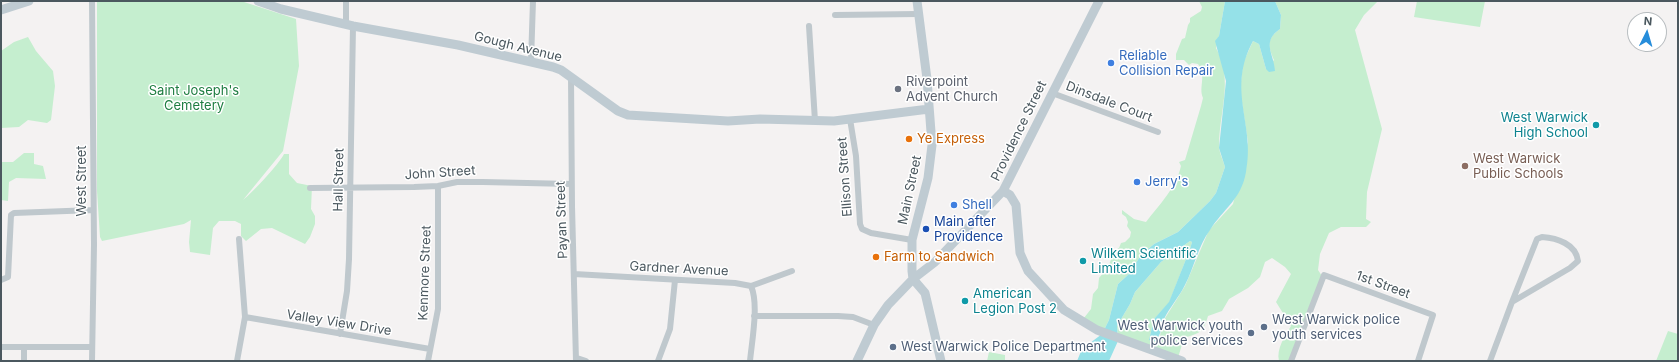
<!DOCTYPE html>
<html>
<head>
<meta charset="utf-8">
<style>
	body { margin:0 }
	#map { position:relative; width:1679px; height:362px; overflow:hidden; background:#f4f2f2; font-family:Inter,sans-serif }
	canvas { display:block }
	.frame { position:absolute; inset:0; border:2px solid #4b585f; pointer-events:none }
	.north { position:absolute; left:1627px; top:12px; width:40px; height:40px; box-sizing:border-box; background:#fff; border:1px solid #b7bcbf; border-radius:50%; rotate:5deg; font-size:11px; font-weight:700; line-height:16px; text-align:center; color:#4b585f }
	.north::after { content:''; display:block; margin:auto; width:14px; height:18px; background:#268ddb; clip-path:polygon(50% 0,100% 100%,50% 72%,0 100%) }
</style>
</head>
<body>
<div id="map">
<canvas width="1679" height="362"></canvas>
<div class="frame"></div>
<div class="north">N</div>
</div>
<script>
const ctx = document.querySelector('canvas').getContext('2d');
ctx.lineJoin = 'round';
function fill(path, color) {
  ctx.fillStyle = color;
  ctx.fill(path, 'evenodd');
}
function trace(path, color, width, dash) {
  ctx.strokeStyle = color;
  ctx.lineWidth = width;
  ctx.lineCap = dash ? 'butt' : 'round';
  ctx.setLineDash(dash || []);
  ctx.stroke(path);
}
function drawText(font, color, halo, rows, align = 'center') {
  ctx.font = font + ' Inter,sans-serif';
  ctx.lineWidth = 3;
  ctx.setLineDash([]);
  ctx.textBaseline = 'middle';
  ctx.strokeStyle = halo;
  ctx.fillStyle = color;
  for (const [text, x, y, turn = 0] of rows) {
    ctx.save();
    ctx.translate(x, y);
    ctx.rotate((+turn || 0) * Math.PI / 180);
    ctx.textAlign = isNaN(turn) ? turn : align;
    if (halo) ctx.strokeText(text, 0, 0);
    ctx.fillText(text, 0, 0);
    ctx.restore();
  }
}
fill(new Path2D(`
	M 97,1 L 241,1 L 296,19 L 299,66 L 283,151 L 243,200 C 251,194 280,163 284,154 L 289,154 L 289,174 L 297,183 L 312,186 L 311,209 L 315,216 L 315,224 L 310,237 L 305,244 L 272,228 L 261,229 L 246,241 L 241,236 L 241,224 L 235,221 L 219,221 L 213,228 L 210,255 L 190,252 L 189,242 L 191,220 L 184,224 L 102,241 L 100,237 L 97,191 Z
	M 1199,1 L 1225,1 L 1219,36 L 1216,48 C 1234,80 1219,112 1219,146 C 1219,152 1223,160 1225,167 L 1216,193 L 1210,201 L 1178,232 L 1154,244 L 1141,255 L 1129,274 L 1118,284 L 1109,320 L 1102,334 L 1080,323 L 1091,309 L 1093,294 L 1098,288 L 1099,278 C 1106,270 1112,262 1113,251 L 1119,248 L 1121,243 L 1125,242 L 1130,237 L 1131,232 L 1127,226 L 1128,222 L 1126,217 L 1122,214 L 1122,210 L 1134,219 L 1146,222 C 1160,204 1176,188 1181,166 L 1179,162 L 1185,160 L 1201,106 L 1203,98 C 1198,87 1207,77 1198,64 L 1192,63 L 1189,65 L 1184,60 L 1176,60 L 1176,54 L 1182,39 L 1185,38 L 1188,25 L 1190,22 L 1190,18 L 1201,11 L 1202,7 Z
	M 1275,1 L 1378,1 L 1364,15 L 1355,30 L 1382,129 L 1367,192 L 1366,219 L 1371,222 L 1366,227 L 1341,227 L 1329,233 L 1320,254 L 1318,270 L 1322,276 L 1293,361 L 1279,361 C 1276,349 1285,336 1291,326 L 1276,302 L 1291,274 L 1285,267 L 1272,258 L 1265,262 L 1260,277 L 1248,288 L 1229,299 L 1222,311 L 1208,316 C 1203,333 1200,333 1184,338 L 1177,361 L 1118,338 L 1117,326 L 1130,304 L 1135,292 L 1161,262 L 1190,241 L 1192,242 L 1190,249 L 1169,303 L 1154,319 L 1149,340 L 1160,337 L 1162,323 L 1185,286 L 1209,230 L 1233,204 L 1248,142 L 1240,90 L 1243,63 L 1253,41 L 1259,44 L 1266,69 L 1274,60 C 1268,46 1266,39 1280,29 L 1281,15 Z
	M 1417,1 L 1485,1 L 1480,27 L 1414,17 Z
	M 28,37 L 36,51 L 53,71 L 55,86 L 51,120 L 47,123 L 28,120 L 19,127 L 1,128 L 1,51 L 14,42 Z
	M 24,153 L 34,153 L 34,164 L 43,166 L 46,179 L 16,178 L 9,182 L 8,201 L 1,200 L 1,162 L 13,162 Z
	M 1668,331 L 1678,334 L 1678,361 L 1656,361 Z
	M 989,352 L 1005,355 L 1005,361 L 987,361 Z`), '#c5eecf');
fill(new Path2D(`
	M 1225,1 L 1275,1 L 1281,15 L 1280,29 C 1261,42 1274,53 1275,71 L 1269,72 L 1266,69 L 1259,44 L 1253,41 C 1226,91 1256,124 1246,172 C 1241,200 1224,208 1210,230 C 1198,246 1194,268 1185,285 C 1179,297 1170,307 1164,319 C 1161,327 1162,334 1155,341 L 1149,340 L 1154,319 L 1169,302 L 1190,249 L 1192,242 L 1190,241 L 1161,262 L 1135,292 L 1130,304 L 1117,326 L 1118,341 L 1109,361 L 1077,361 L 1082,349 L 1102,334 L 1109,320 L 1118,284 L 1129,274 L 1141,255 L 1154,244 L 1178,232 L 1210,201 L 1216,193 L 1225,167 L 1219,148 L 1226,81 L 1215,41 L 1219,36 Z`), '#95e1e8');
trace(new Path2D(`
	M 346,1 L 346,23
	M 835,15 L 918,14
	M 809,26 L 815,121
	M 531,61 L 533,1
	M 571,77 L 572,206 L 576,361
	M 1052,93 L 1158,132
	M 850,119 L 856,156 L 860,224 L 862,229 L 871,233 L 912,240
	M 310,188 L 414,187 L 438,186 L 457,182 L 483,182 L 571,184
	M 1542,237 C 1557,238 1576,244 1578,261 L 1570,268 L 1512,302 L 1537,239 Z
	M 574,274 L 735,283 L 751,286 C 759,304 752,340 750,361
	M 1,280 L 8,277 L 11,215 L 14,213 L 93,210
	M 751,286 L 792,271
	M 754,316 L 838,316 L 853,317 L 874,325
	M 245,317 L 430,349
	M 340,334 L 347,291 L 349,259 L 353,26
	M 1,347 L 92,347
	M 577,358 L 586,361
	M 24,361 L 24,347
	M 92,361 L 94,245 L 92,1
	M 237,361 L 245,317 L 239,239
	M 428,361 L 438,309 L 438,186
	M 658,361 L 670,329 L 675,280
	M 1291,361 L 1324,275 L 1433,315 L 1418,361
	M 1490,361 L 1512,302`), '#bfc8cd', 6);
trace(new Path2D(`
	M 258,1 L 281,9 L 353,26 L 458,45 L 553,67 L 561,70 L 618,111 L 628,115 L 728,121 L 760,119 L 834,121 L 929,109
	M 917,1 L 927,79 L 932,145 L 928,178 L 912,240 L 912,271 L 913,279 L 925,293 L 941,361
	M 1,10 L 29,1
	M 1003,191 L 1010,195 L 1016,205 L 1020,253 L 1028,271 L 1064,310 L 1097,330 L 1182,361
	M 857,361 L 874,325 L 888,305 L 913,279 L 935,262 L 1003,191 L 1099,1`), '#bfcbd2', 9);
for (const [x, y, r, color] of [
	[1111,63,4,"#3f7fe0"],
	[898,89,4,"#6b7280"],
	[1596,125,4,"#0f9aa8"],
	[909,139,4,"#e8710a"],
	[1465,166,4,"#8d6e63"],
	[1137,182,4,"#3f7fe0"],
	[954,205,4,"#3f7fe0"],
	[926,229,4,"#1a4fb4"],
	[876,257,4,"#e8710a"],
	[1083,261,4,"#0f9aa8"],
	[965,301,4,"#0f9aa8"],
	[1264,327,4,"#5c6f8a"],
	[1251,333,4,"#5c6f8a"],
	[893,347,4,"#5c6f8a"]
]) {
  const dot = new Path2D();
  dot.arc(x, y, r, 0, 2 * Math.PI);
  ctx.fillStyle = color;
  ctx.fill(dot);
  trace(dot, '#fff', 1.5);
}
drawText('13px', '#4b585f', '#fff', [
	["Gough Avenue",518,47,14],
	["Dinsdale Court",1109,102,21],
	["Providence Street",1019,131,-64],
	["John Street",440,173,-4],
	["Ellison Street",845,177,-94],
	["Hall Street",339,180,-89],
	["West Street",82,181,-90],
	["Main Street",910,190,-78],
	["Payan Street",562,220,-92],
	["Gardner Avenue",679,269,3],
	["Kenmore Street",425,273,-88],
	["1st Street",1383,285,20],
	["Valley View Drive",339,323,9]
]);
drawText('13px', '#366cbe', '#fff', [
	["Reliable",1119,56],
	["Collision Repair",1119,71],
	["Jerry's",1145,182],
	["Shell",962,205]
], 'left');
drawText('13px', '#5b616d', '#fff', [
	["Riverpoint",906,82],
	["Advent Church",906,97]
], 'left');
drawText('13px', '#1e7d41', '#fff', [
	["Saint Joseph's",194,91],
	["Cemetery",194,106]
]);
drawText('13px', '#0d838f', '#fff', [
	["West Warwick",1588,118,"right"],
	["High School",1588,133,"right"],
	["Wilkem Scientific",1091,254],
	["Limited",1091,269],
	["American",973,294],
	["Legion Post 2",973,309]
], 'left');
drawText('13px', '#c56008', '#fff', [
	["Ye Express",917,139],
	["Farm to Sandwich",884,257]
], 'left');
drawText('13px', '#785e54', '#fff', [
	["West Warwick",1473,159],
	["Public Schools",1473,174]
], 'left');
drawText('13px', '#164399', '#fff', [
	["Main after",934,222],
	["Providence",934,237]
], 'left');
drawText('13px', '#4e5e75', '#fff', [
	["West Warwick police",1272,320],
	["youth services",1272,335],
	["West Warwick youth",1243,326,"right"],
	["police services",1243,341,"right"],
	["West Warwick Police Department",901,347]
], 'left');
</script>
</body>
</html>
